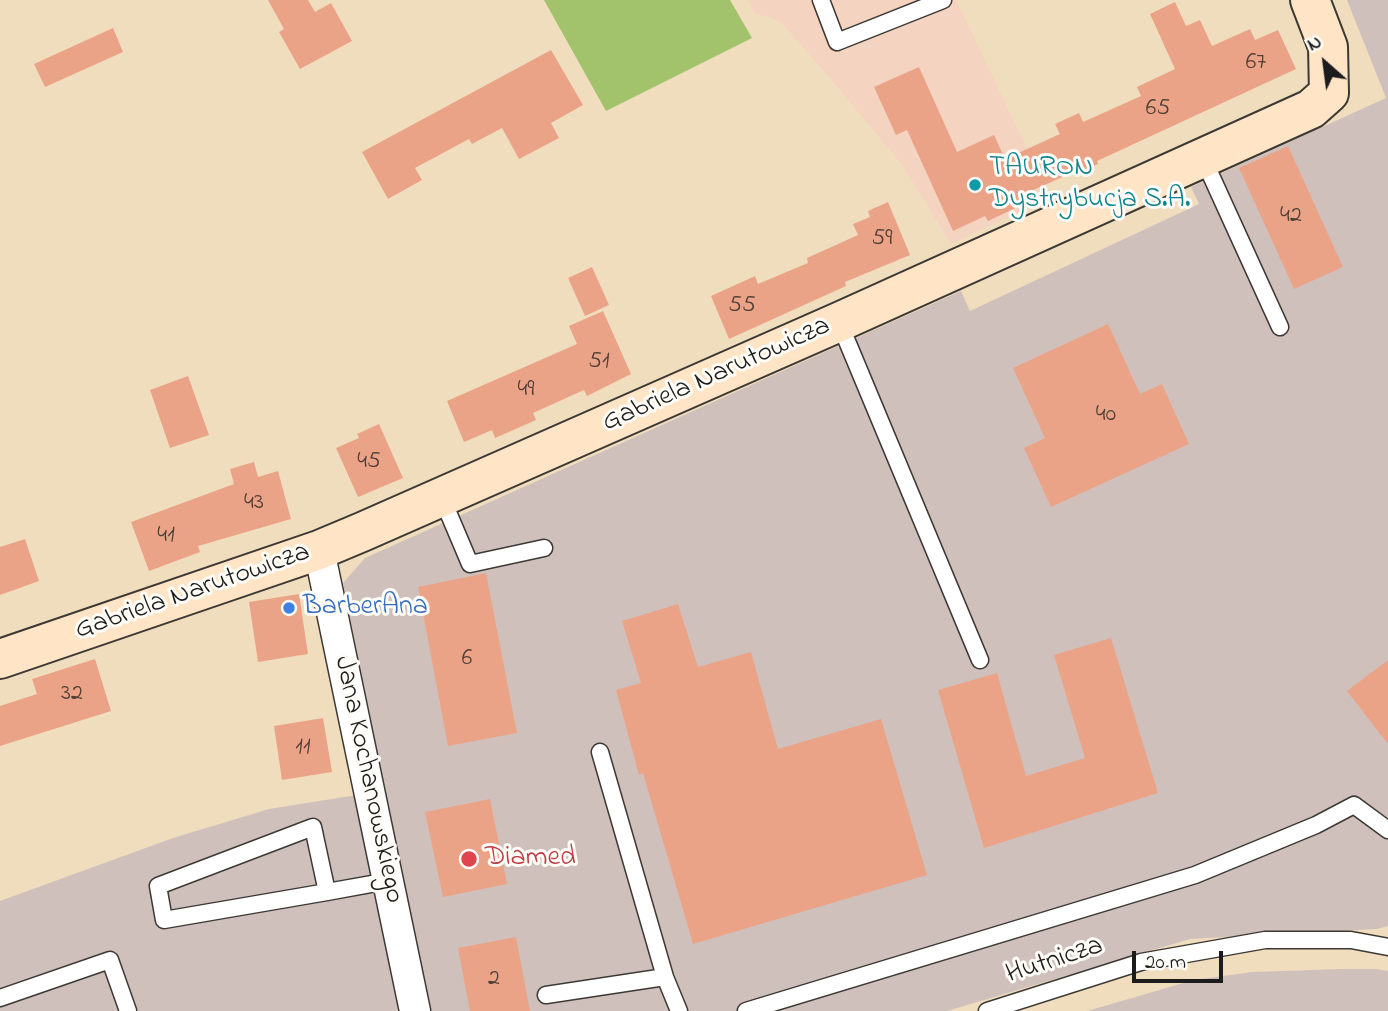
<!DOCTYPE html>
<html>
<head>
<meta charset="utf-8">
<style>
	body { margin:0 }
	#map { position:relative; width:1388px; height:1011px; overflow:hidden; background:#f0ddbd; font-family:"Indie Flower",sans-serif }
	canvas { display:block }
	.north { position:absolute; left:1290px; top:28px; width:70px; height:70px; -webkit-text-stroke:5px #fdfcf7; paint-order:stroke; rotate:332deg; font-size:19px; font-weight:700; line-height:28px; text-align:center; color:#1c1c1c }
	.north::after { content:''; display:block; margin:auto; width:24px; height:32px; background:#1c1c1c; clip-path:polygon(50% 0,100% 100%,50% 72%,0 100%) }
	.scale { position:absolute; left:1132px; top:951px; width:91px; height:32px; box-sizing:border-box; border:4px solid #1c1c1c; border-top:0; padding-left:9px; font-size:21px; line-height:24px; white-space:nowrap; color:#1c1c1c; -webkit-text-stroke:5px #fdfcf7; paint-order:stroke }
</style>
</head>
<body>
<div id="map">
<canvas width="1388" height="1011"></canvas>
<div class="north">N</div>
<div class="scale">20 m</div>
</div>
<script>
const ctx = document.querySelector('canvas').getContext('2d');
ctx.lineJoin = 'round';
function fill(path, color) {
  ctx.fillStyle = color;
  ctx.fill(path, 'evenodd');
}
function trace(path, color, width, dash) {
  ctx.strokeStyle = color;
  ctx.lineWidth = width;
  ctx.lineCap = dash ? 'butt' : 'round';
  ctx.setLineDash(dash || []);
  ctx.stroke(path);
}
function drawText(font, color, halo, rows, align = 'center') {
  ctx.font = font + ' "Indie Flower",sans-serif';
  ctx.lineWidth = 6;
  ctx.setLineDash([]);
  ctx.textBaseline = 'middle';
  ctx.strokeStyle = halo;
  ctx.fillStyle = color;
  for (const [text, x, y, turn = 0] of rows) {
    ctx.save();
    ctx.translate(x, y);
    ctx.rotate((+turn || 0) * Math.PI / 180);
    ctx.textAlign = isNaN(turn) ? turn : align;
    if (halo) ctx.strokeText(text, 0, 0);
    ctx.fillText(text, 0, 0);
    ctx.restore();
  }
}
fill(new Path2D(`
	M 747,0 L 956,0 L 1050,197 L 951,244 L 903,166 L 830,78 L 780,21 L 755,13 Z`), '#f4d3c0');
fill(new Path2D(`
	M 1347,0 L 1388,0 L 1388,926 L 1377,929 L 1190,939 L 947,1011 L 430,1011 L 343,583 L 365,558 L 961,291 L 970,311 L 1199,204 L 1191,187 L 1386,98 Z
	M 357,795 L 398,1011 L 0,1011 L 0,901 L 173,838 L 269,809 Z
	M 1342,969 L 1376,969 L 1388,971 L 1388,1011 L 1087,1011 L 1194,980 L 1252,972 Z`), '#d0c0bc');
fill(new Path2D(`
	M 544,0 L 730,0 L 752,38 L 606,111 Z`), '#a2c36c');
fill(new Path2D(`
	M 268,0 L 308,0 L 315,12 L 331,3 L 352,41 L 300,69 L 279,32 L 284,29 Z
	M 1175,2 L 1186,26 L 1200,20 L 1212,46 L 1250,29 L 1255,40 L 1278,30 L 1296,69 L 1097,161 L 1098,164 L 1078,173 L 1076,171 L 1022,195 L 1026,203 L 988,221 L 985,216 L 953,231 L 907,130 L 896,135 L 874,87 L 919,67 L 957,152 L 994,135 L 1005,159 L 1060,134 L 1055,124 L 1079,113 L 1083,122 L 1141,96 L 1137,87 L 1175,69 L 1150,14 Z
	M 113,28 L 123,52 L 45,87 L 34,64 Z
	M 551,50 L 583,105 L 551,123 L 559,138 L 519,159 L 502,128 L 472,144 L 469,139 L 415,168 L 422,180 L 388,199 L 362,152 Z
	M 1288,146 L 1343,267 L 1294,289 L 1239,168 Z
	M 888,202 L 910,255 L 845,282 L 846,286 L 729,339 L 711,296 L 755,276 L 758,284 L 808,263 L 807,258 L 858,235 L 853,224 L 870,217 L 868,211 Z
	M 592,267 L 609,305 L 585,316 L 568,278 Z
	M 603,311 L 631,374 L 587,396 L 584,390 L 533,413 L 536,420 L 495,438 L 492,430 L 464,442 L 447,401 L 577,344 L 569,326 Z
	M 1108,324 L 1140,394 L 1162,384 L 1189,444 L 1051,507 L 1024,448 L 1045,438 L 1013,368 Z
	M 188,376 L 209,435 L 170,448 L 150,390 Z
	M 379,424 L 403,478 L 358,497 L 336,448 L 359,438 L 357,434 Z
	M 254,462 L 258,477 L 278,471 L 291,519 L 198,546 L 200,552 L 149,571 L 131,522 L 234,484 L 230,469 Z
	M 25,539 L 39,581 L 0,595 L 0,547 Z
	M 486,573 L 517,733 L 448,746 L 418,587 Z
	M 299,594 L 308,654 L 258,662 L 249,602 Z
	M 678,604 L 698,667 L 751,652 L 778,749 L 881,719 L 927,875 L 693,944 L 643,773 L 639,775 L 616,690 L 641,683 L 622,621 Z
	M 1111,638 L 1158,793 L 984,848 L 938,690 L 997,673 L 1026,776 L 1085,758 L 1054,655 Z
	M 95,659 L 111,711 L 0,746 L 0,706 L 37,694 L 32,679 Z
	M 1388,660 L 1388,744 L 1347,691 Z
	M 323,718 L 332,772 L 282,780 L 274,726 Z
	M 490,799 L 507,884 L 443,897 L 425,812 Z
	M 516,937 L 530,1011 L 470,1011 L 458,948 Z`), '#eba387');
const lane = new Path2D(`
	M 821,0 L 837,42 L 943,0
	M 1203,158 L 1280,327
	M 839,322 L 980,660
	M 442,498 L 470,564 L 544,548
	M 600,752 L 665,977 L 679,1011
	M 327,892 L 313,827 L 158,886 L 164,920 L 327,892 L 388,881
	M 546,995 L 665,977
	M 0,998 L 110,960 L 128,1011
	M 746,1011 L 1195,875 L 1316,825 L 1354,805 L 1388,830
	M 987,1011 L 1141,962 L 1265,940 L 1351,940 L 1388,947`);
const street = new Path2D(`
	M 319,550 L 415,1011`);
const secondary = new Path2D(`
	M 0,659 L 319,550 L 362,532 L 839,322 L 1311,109 L 1329,93 L 1328,47 L 1310,0`);
trace(lane, '#3c3934', 19);
trace(street, '#3c3934', 33);
trace(secondary, '#3c3934', 42);
trace(lane, '#fff', 16);
trace(street, '#fff', 30);
trace(secondary, '#ffe4c6', 38);
for (const [x, y, r, color] of [
	[975,185,7,"#0f9aa8"],
	[289,608,7,"#3f7fe0"],
	[469,859,9,"#e0444e"]
]) {
  const dot = new Path2D();
  dot.arc(x, y, r, 0, 2 * Math.PI);
  ctx.fillStyle = color;
  ctx.fill(dot);
  trace(dot, '#fdfcf7', 2.5);
}
drawText('24px', '#503e37', null, [
	["67",1256,64],
	["65",1158,110],
	["42",1291,217],
	["59",882,240],
	["55",742,307],
	["51",599,363],
	["49",526,391],
	["40",1106,416],
	["45",369,463],
	["43",254,504],
	["41",166,537],
	["6",467,660],
	["32",72,695],
	["11",303,749],
	["2",494,980]
]);
drawText('28px', '#0d838f', '#fdfcf7', [
	["TAURON",989,169],
	["Dystrybucja S.A.",989,201]
], 'left');
drawText('28px', '#1c1c1c', '#fdfcf7', [
	["Gabriela Narutowicza",717,376,-24],
	["Gabriela Narutowicza",193,593,-19],
	["Jana Kochanowskiego",367,780,78],
	["Hutnicza",1055,962,-18]
]);
drawText('28px', '#366cbe', '#fdfcf7', [
	["BarberAna",303,608]
], 'left');
drawText('28px', '#be3a42', '#fdfcf7', [
	["Diamed",485,859]
], 'left');
</script>
</body>
</html>
